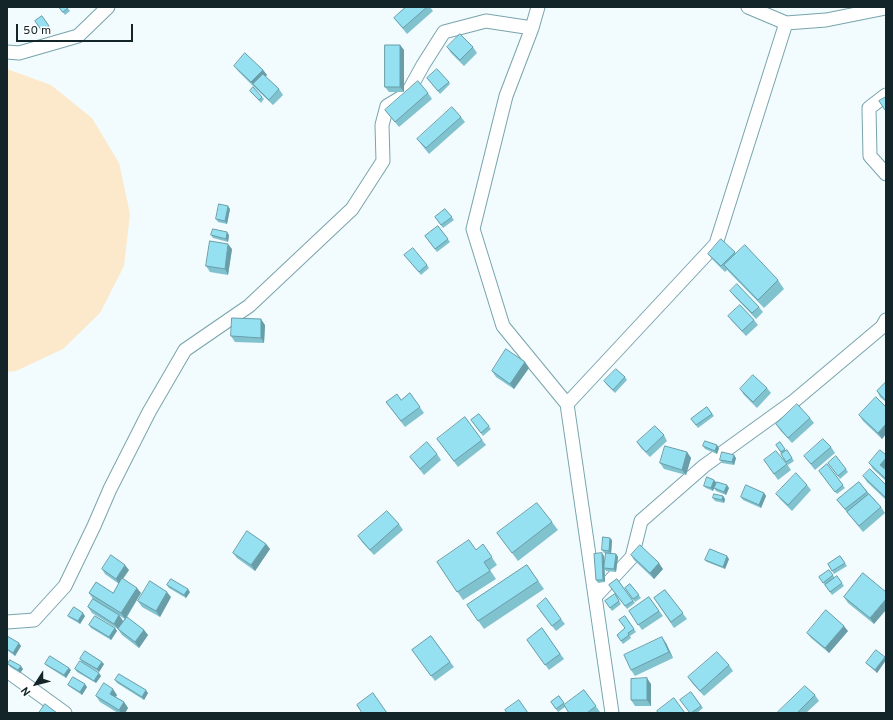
<!DOCTYPE html>
<html>
<head>
<meta charset="utf-8">
<style>
	body { margin:0 }
	#map { position:relative; width:893px; height:720px; overflow:hidden; background:#f2fbfd; font-family:Overpass,sans-serif }
	canvas { display:block }
	.frame { position:absolute; inset:0; border:8px solid #132529; pointer-events:none }
	.north { position:absolute; left:16px; top:664px; width:40px; height:40px; -webkit-text-stroke:3px #fff; paint-order:stroke; rotate:234deg; font-size:11px; font-weight:700; line-height:16px; text-align:center; color:#132529 }
	.north::after { content:''; display:block; margin:auto; width:14px; height:18px; background:#132529; clip-path:polygon(50% 0,100% 100%,50% 72%,0 100%) }
	.scale { position:absolute; left:16px; top:24px; width:117px; height:18px; box-sizing:border-box; border:2px solid #132529; border-top:0; padding-left:5px; font-size:12px; line-height:14px; white-space:nowrap; color:#132529; -webkit-text-stroke:3px #fff; paint-order:stroke }
</style>
</head>
<body>
<div id="map">
<canvas width="893" height="720"></canvas>
<div class="frame"></div>
<div class="north">N</div>
<div class="scale">50 m</div>
</div>
<script>
const ctx = document.querySelector('canvas').getContext('2d');
ctx.lineJoin = 'round';
function fill(path, color) {
  ctx.fillStyle = color;
  ctx.fill(path, 'evenodd');
}
function trace(path, color, width, dash) {
  ctx.strokeStyle = color;
  ctx.lineWidth = width;
  ctx.lineCap = dash ? 'butt' : 'round';
  ctx.setLineDash(dash || []);
  ctx.stroke(path);
}
fill(new Path2D(`
	M 7,69 L 51,85 L 92,118 L 119,163 L 130,214 L 124,266 L 100,313 L 63,349 L 16,371 L 7,372 Z`), '#fce9cb');
const minor = new Path2D(`
	M 538,7 L 532,28 L 506,96 L 473,229 L 503,326 L 567,404
	M 786,23 L 826,20 L 886,8
	M 7,52 L 19,53 L 78,36 L 108,7
	M 886,95 L 869,108 L 870,156 L 886,174
	M 595,597 L 632,557 L 641,521 L 704,466 L 794,401 L 882,327 L 886,320
	M 7,622 L 34,620 L 65,586 L 94,526 L 110,489 L 149,412 L 185,350 L 249,306 L 352,209 L 383,161 L 382,125 L 387,106 L 407,94 L 423,65 L 444,32 L 486,21 L 532,28
	M 7,671 L 65,713
	M 612,713 L 567,404 L 716,244 L 786,23 L 748,7`);
trace(minor, '#78a4ad', 15);
trace(minor, '#fff', 13);
fill(new Path2D(`
	M 59,7 L 67,7 L 70,11 L 65,15 Z
	M 406,7 L 430,7 L 433,11 L 407,34 L 394,18 Z
	M 42,16 L 51,29 L 44,34 L 35,21 Z
	M 400,45 L 404,50 L 404,92 L 389,92 L 385,87 Z
	M 447,47 L 473,47 L 477,53 L 464,66 L 451,53 Z
	M 234,66 L 263,70 L 267,75 L 265,76 L 279,89 L 283,95 L 273,105 L 257,90 L 238,71 Z
	M 427,78 L 449,82 L 450,84 L 440,94 Z
	M 250,91 L 262,97 L 264,99 L 261,103 Z
	M 428,93 L 432,99 L 399,127 L 385,110 Z
	M 461,117 L 465,122 L 429,154 L 417,139 Z
	M 230,209 L 227,224 L 218,222 L 216,219 Z
	M 445,209 L 454,220 L 443,228 L 435,217 Z
	M 438,226 L 450,242 L 437,252 L 425,236 Z
	M 211,235 L 229,235 L 228,242 L 213,238 Z
	M 232,249 L 228,275 L 210,272 L 206,266 Z
	M 735,252 L 736,254 L 778,280 L 784,289 L 764,308 L 730,273 L 727,270 L 725,272 L 712,259 L 708,254 Z
	M 404,255 L 427,265 L 429,268 L 421,275 Z
	M 730,291 L 759,307 L 763,312 L 756,319 L 734,296 Z
	M 728,316 L 754,320 L 758,325 L 746,336 L 732,321 Z
	M 265,325 L 264,343 L 235,342 L 231,336 Z
	M 525,362 L 529,368 L 514,389 L 496,377 L 492,371 Z
	M 625,377 L 627,380 L 615,393 L 606,384 L 604,381 Z
	M 886,382 L 886,402 L 880,397 L 877,391 Z
	M 767,388 L 771,393 L 757,408 L 744,395 L 740,389 Z
	M 410,393 L 424,413 L 405,427 L 386,402 L 401,400 Z
	M 707,407 L 714,416 L 698,428 L 691,419 Z
	M 886,407 L 886,434 L 882,439 L 863,421 L 859,415 Z
	M 479,414 L 491,429 L 483,436 L 471,420 Z
	M 810,418 L 814,423 L 792,443 L 780,430 L 776,424 Z
	M 664,435 L 667,441 L 650,457 L 641,448 L 637,442 Z
	M 437,439 L 482,440 L 486,445 L 458,467 Z
	M 780,442 L 785,450 L 787,450 L 794,461 L 788,465 L 781,454 L 781,453 L 776,445 Z
	M 703,446 L 719,448 L 717,454 L 705,449 Z
	M 831,447 L 835,453 L 815,470 L 804,456 Z
	M 687,452 L 691,458 L 686,475 L 664,469 L 660,463 Z
	M 437,454 L 441,460 L 424,475 L 410,457 Z
	M 886,455 L 886,468 L 885,469 L 886,470 L 886,481 L 873,469 L 869,463 Z
	M 736,458 L 734,465 L 722,463 L 720,460 Z
	M 764,460 L 787,464 L 791,470 L 778,480 Z
	M 828,463 L 846,469 L 848,472 L 840,479 Z
	M 827,464 L 845,488 L 837,494 L 819,471 Z
	M 863,476 L 886,485 L 886,500 L 867,482 Z
	M 714,480 L 716,482 L 729,488 L 726,495 L 716,491 L 714,488 L 713,491 L 706,488 L 704,486 Z
	M 859,482 L 881,507 L 885,513 L 863,532 L 837,500 Z
	M 807,485 L 811,490 L 792,511 L 780,499 L 776,494 Z
	M 764,493 L 766,496 L 761,508 L 743,500 L 741,497 Z
	M 723,496 L 725,499 L 724,503 L 715,501 L 713,498 Z
	M 552,522 L 558,530 L 518,561 L 497,533 Z
	M 399,524 L 403,530 L 374,555 L 362,542 L 358,536 Z
	M 612,540 L 611,554 L 616,554 L 618,557 L 616,572 L 606,571 L 604,568 L 606,553 L 604,553 L 602,550 Z
	M 266,544 L 270,549 L 255,571 L 237,558 L 233,553 Z
	M 476,549 L 489,553 L 497,565 L 490,570 L 496,579 L 463,600 L 437,562 Z
	M 631,555 L 663,569 L 654,579 L 634,560 Z
	M 604,556 L 605,582 L 598,583 L 596,580 Z
	M 840,556 L 847,566 L 834,574 L 828,564 Z
	M 729,559 L 725,569 L 707,562 L 705,560 Z
	M 527,565 L 544,589 L 484,629 L 467,605 Z
	M 102,569 L 129,570 L 123,579 L 141,593 L 126,619 L 144,630 L 148,635 L 139,648 L 122,635 L 118,629 L 92,613 L 88,607 L 93,599 L 89,593 L 113,593 L 119,584 L 105,574 ZM 102,605 L 125,619 L 119,627 L 123,621 L 119,615 Z
	M 829,570 L 835,578 L 837,576 L 844,586 L 832,595 L 819,577 Z
	M 863,573 L 874,624 L 848,603 L 844,597 Z
	M 617,579 L 635,603 L 627,609 L 609,585 Z
	M 630,584 L 641,598 L 635,602 L 625,588 Z
	M 167,585 L 190,592 L 186,598 L 169,588 Z
	M 665,590 L 687,619 L 674,628 L 654,598 Z
	M 615,594 L 621,604 L 612,611 L 605,601 Z
	M 171,597 L 160,617 L 142,607 L 138,601 Z
	M 649,597 L 663,616 L 642,630 L 629,611 Z
	M 540,611 L 561,619 L 565,624 L 556,631 Z
	M 68,616 L 85,616 L 80,624 L 70,618 Z
	M 625,616 L 636,632 L 630,636 L 631,638 L 623,644 L 617,635 L 625,628 Z
	M 89,625 L 115,628 L 117,631 L 111,640 L 91,628 Z
	M 542,628 L 564,659 L 549,670 L 527,640 Z
	M 848,631 L 829,653 L 811,638 L 807,633 Z
	M 7,636 L 21,646 L 15,656 L 7,650 Z
	M 431,636 L 454,667 L 435,681 L 412,650 Z
	M 666,643 L 673,658 L 635,676 L 631,670 Z
	M 886,658 L 886,660 L 877,673 L 868,665 L 866,663 Z
	M 80,659 L 104,664 L 99,672 L 82,662 Z
	M 8,664 L 23,669 L 20,673 L 10,667 Z
	M 45,664 L 71,670 L 66,678 L 47,666 Z
	M 729,665 L 733,671 L 704,696 L 692,683 L 688,677 Z
	M 75,669 L 101,676 L 96,683 L 77,672 Z
	M 115,680 L 148,693 L 144,700 L 117,683 Z
	M 651,684 L 651,706 L 635,706 L 631,700 Z
	M 68,685 L 87,687 L 82,695 L 70,687 Z
	M 584,690 L 600,712 L 598,713 L 569,713 L 565,707 L 558,712 L 551,702 L 559,696 L 565,705 Z
	M 691,692 L 703,708 L 697,713 L 690,713 Z
	M 117,695 L 116,697 L 124,702 L 128,708 L 125,713 L 118,713 L 100,702 L 96,696 Z
	M 815,695 L 819,701 L 806,713 L 779,713 Z`), '#81c2cf');
fill(new Path2D(`
	M 400,45 L 404,50 L 404,92 L 400,87 Z
	M 263,70 L 267,75 L 256,87 L 251,82 Z
	M 228,206 L 230,209 L 227,224 L 225,221 Z
	M 227,232 L 229,235 L 228,242 L 226,239 Z
	M 228,244 L 232,249 L 228,275 L 225,269 Z
	M 261,319 L 265,325 L 264,343 L 261,338 Z
	M 525,362 L 529,368 L 514,389 L 510,384 Z
	M 886,424 L 886,434 L 882,439 L 878,433 Z
	M 717,445 L 719,448 L 717,454 L 715,451 Z
	M 687,452 L 691,458 L 686,475 L 682,470 Z
	M 734,455 L 736,458 L 734,465 L 732,462 Z
	M 886,458 L 886,468 L 884,471 L 880,465 Z
	M 714,480 L 716,483 L 713,491 L 711,488 Z
	M 727,485 L 729,488 L 726,495 L 724,492 Z
	M 764,493 L 766,496 L 761,508 L 759,505 Z
	M 723,496 L 725,499 L 724,503 L 722,500 Z
	M 610,538 L 612,540 L 611,554 L 609,551 Z
	M 266,544 L 270,549 L 255,571 L 251,565 Z
	M 602,553 L 604,556 L 605,582 L 603,580 Z
	M 616,554 L 618,557 L 616,572 L 614,569 Z
	M 727,556 L 729,559 L 725,569 L 723,567 Z
	M 659,563 L 663,569 L 654,579 L 650,573 Z
	M 125,565 L 129,570 L 119,584 L 116,579 Z
	M 137,588 L 141,593 L 125,619 L 121,613 Z
	M 188,589 L 190,592 L 186,598 L 184,595 Z
	M 167,592 L 171,597 L 160,617 L 156,611 Z
	M 886,599 L 886,610 L 874,624 L 870,618 Z
	M 83,613 L 85,616 L 80,624 L 78,621 Z
	M 119,615 L 123,621 L 118,629 L 114,624 Z
	M 844,626 L 848,631 L 829,653 L 825,648 Z
	M 115,628 L 117,631 L 111,640 L 109,637 Z
	M 144,630 L 148,635 L 139,648 L 135,642 Z
	M 662,637 L 666,643 L 673,658 L 669,652 Z
	M 19,643 L 21,646 L 15,656 L 13,653 Z
	M 885,657 L 886,658 L 886,660 L 877,673 L 875,670 Z
	M 102,662 L 104,664 L 99,672 L 97,669 Z
	M 21,666 L 23,669 L 20,673 L 18,670 Z
	M 69,668 L 71,670 L 66,678 L 64,675 Z
	M 99,673 L 101,676 L 96,683 L 94,681 Z
	M 647,678 L 651,684 L 651,706 L 647,700 Z
	M 85,684 L 87,687 L 82,695 L 80,692 Z
	M 113,689 L 117,695 L 114,699 L 110,694 Z
	M 146,690 L 148,693 L 144,700 L 142,697 Z
	M 124,702 L 128,708 L 125,713 L 121,713 L 119,710 Z`), '#699ea9');
const building = new Path2D(`
	M 59,7 L 67,7 L 68,8 L 63,12 Z
	M 406,7 L 427,7 L 403,28 L 394,18 Z
	M 42,16 L 49,26 L 42,31 L 35,21 Z
	M 460,34 L 473,47 L 460,60 L 447,47 Z
	M 385,45 L 400,45 L 400,87 L 385,87 Z
	M 245,53 L 263,70 L 251,82 L 234,66 Z
	M 437,69 L 449,82 L 438,91 L 427,78 Z
	M 263,74 L 279,89 L 269,100 L 253,84 Z
	M 418,81 L 428,93 L 395,122 L 385,110 Z
	M 253,87 L 262,97 L 259,100 L 250,91 Z
	M 886,97 L 886,109 L 885,110 L 879,101 Z
	M 452,107 L 461,117 L 426,148 L 417,139 Z
	M 219,204 L 228,206 L 225,221 L 216,219 Z
	M 445,209 L 452,217 L 441,225 L 435,217 Z
	M 438,226 L 448,239 L 435,249 L 425,236 Z
	M 213,229 L 227,232 L 226,239 L 211,235 Z
	M 721,239 L 735,252 L 721,266 L 708,254 Z
	M 210,241 L 228,244 L 225,269 L 206,266 Z
	M 745,245 L 778,280 L 758,300 L 724,265 Z
	M 413,248 L 427,265 L 419,272 L 404,255 Z
	M 737,284 L 759,307 L 752,313 L 730,291 Z
	M 740,305 L 754,320 L 742,331 L 728,316 Z
	M 232,318 L 261,319 L 261,338 L 231,336 Z
	M 506,349 L 525,362 L 510,384 L 492,371 Z
	M 616,369 L 625,377 L 613,390 L 604,381 Z
	M 753,375 L 767,388 L 753,402 L 740,389 Z
	M 886,382 L 886,401 L 877,391 Z
	M 410,393 L 420,407 L 401,421 L 386,402 L 397,394 L 401,400 Z
	M 876,397 L 886,407 L 886,424 L 878,433 L 859,415 Z
	M 797,404 L 810,418 L 788,438 L 776,424 Z
	M 707,407 L 712,414 L 696,425 L 691,419 Z
	M 479,414 L 489,426 L 481,433 L 471,420 Z
	M 465,417 L 482,440 L 454,461 L 437,439 Z
	M 655,426 L 664,435 L 646,452 L 637,442 Z
	M 823,439 L 831,447 L 811,464 L 804,456 Z
	M 705,441 L 717,445 L 715,451 L 703,446 Z
	M 427,442 L 437,454 L 420,469 L 410,457 Z
	M 780,442 L 785,449 L 781,452 L 776,445 Z
	M 665,446 L 687,452 L 682,470 L 660,463 Z
	M 787,450 L 792,458 L 786,462 L 781,454 Z
	M 880,450 L 886,455 L 886,458 L 880,465 L 886,470 L 886,479 L 869,463 Z
	M 776,451 L 787,464 L 774,474 L 764,460 Z
	M 722,452 L 734,455 L 732,462 L 720,460 Z
	M 836,456 L 846,469 L 838,476 L 828,463 Z
	M 827,464 L 843,485 L 835,492 L 819,471 Z
	M 870,469 L 886,485 L 886,496 L 885,497 L 863,476 Z
	M 796,473 L 807,485 L 788,505 L 776,494 Z
	M 707,477 L 714,480 L 711,488 L 704,486 Z
	M 717,482 L 727,485 L 724,492 L 714,488 Z
	M 859,482 L 867,492 L 845,509 L 837,500 Z
	M 746,485 L 764,493 L 759,505 L 741,497 Z
	M 714,494 L 723,496 L 722,500 L 713,498 Z
	M 869,494 L 881,507 L 859,526 L 847,512 Z
	M 537,503 L 552,522 L 512,553 L 497,533 Z
	M 387,511 L 399,524 L 370,550 L 358,536 Z
	M 247,531 L 266,544 L 251,565 L 233,553 Z
	M 603,537 L 610,538 L 609,551 L 602,550 Z
	M 469,540 L 476,550 L 483,544 L 492,557 L 484,562 L 490,571 L 457,592 L 437,562 Z
	M 640,545 L 659,563 L 650,573 L 631,555 Z
	M 710,549 L 727,556 L 723,567 L 705,560 Z
	M 602,553 L 603,580 L 596,580 L 594,554 Z
	M 606,553 L 616,554 L 614,569 L 604,568 Z
	M 111,555 L 125,565 L 116,579 L 102,569 Z
	M 840,556 L 845,563 L 832,571 L 828,564 Z
	M 527,565 L 538,581 L 478,621 L 467,605 Z
	M 829,570 L 833,575 L 823,583 L 819,577 Z
	M 863,573 L 886,592 L 886,599 L 870,618 L 844,597 Z
	M 837,576 L 842,583 L 830,592 L 825,585 Z
	M 122,578 L 137,588 L 121,613 L 89,593 L 96,582 L 113,593 Z
	M 171,579 L 188,589 L 184,595 L 167,585 Z
	M 617,579 L 633,601 L 625,606 L 609,585 Z
	M 150,581 L 167,592 L 156,611 L 138,601 Z
	M 630,584 L 639,595 L 633,599 L 625,588 Z
	M 665,590 L 683,613 L 671,622 L 654,598 Z
	M 615,594 L 619,601 L 610,608 L 605,601 Z
	M 649,597 L 659,611 L 638,625 L 629,611 Z
	M 546,598 L 561,619 L 552,626 L 537,606 Z
	M 93,599 L 119,615 L 114,624 L 88,607 Z
	M 74,607 L 83,613 L 78,621 L 68,616 Z
	M 826,610 L 844,626 L 825,648 L 807,633 Z
	M 95,616 L 115,628 L 109,637 L 89,625 Z
	M 625,616 L 634,629 L 628,633 L 629,635 L 621,641 L 617,635 L 625,628 L 619,620 Z
	M 127,617 L 144,630 L 135,642 L 118,629 Z
	M 542,628 L 560,654 L 545,665 L 527,640 Z
	M 7,636 L 19,643 L 13,653 L 7,649 Z
	M 431,636 L 450,662 L 431,676 L 412,650 Z
	M 662,637 L 669,652 L 631,670 L 624,655 Z
	M 876,650 L 885,657 L 875,670 L 866,663 Z
	M 85,651 L 102,662 L 97,669 L 80,659 Z
	M 717,652 L 729,665 L 700,691 L 688,677 Z
	M 50,656 L 69,668 L 64,675 L 45,664 Z
	M 10,660 L 21,666 L 18,670 L 8,664 Z
	M 80,661 L 99,673 L 94,681 L 75,669 Z
	M 119,674 L 146,690 L 142,697 L 115,680 Z
	M 73,677 L 85,684 L 80,692 L 68,685 Z
	M 647,678 L 647,700 L 631,700 L 631,679 Z
	M 104,683 L 113,689 L 110,694 L 124,702 L 119,710 L 96,696 Z
	M 805,686 L 815,695 L 797,713 L 779,713 L 778,712 Z
	M 584,690 L 596,706 L 587,713 L 569,713 L 564,705 Z
	M 691,692 L 701,706 L 691,713 L 690,713 L 680,700 Z
	M 373,693 L 387,713 L 362,713 L 357,705 Z
	M 559,696 L 564,703 L 556,709 L 551,702 Z
	M 674,698 L 685,713 L 658,713 L 657,711 Z
	M 519,700 L 528,713 L 507,713 L 505,710 Z
	M 45,704 L 57,713 L 39,713 Z`);
fill(building, '#96e1f1');
trace(building, '#699ea9', 1);
</script>
</body>
</html>
